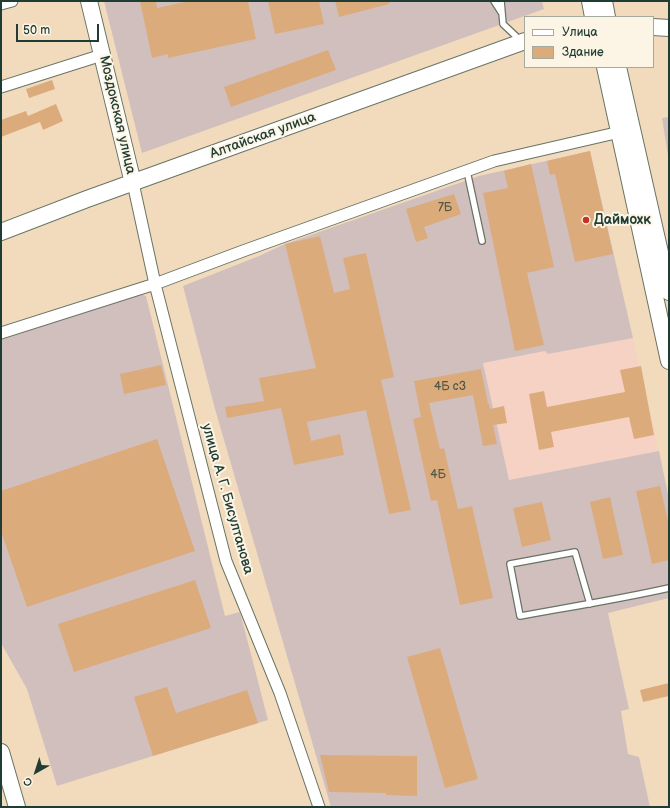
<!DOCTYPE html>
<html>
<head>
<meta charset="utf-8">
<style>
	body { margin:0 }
	#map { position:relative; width:670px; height:808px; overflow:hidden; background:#f2dbbc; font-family:"Balsamiq Sans",sans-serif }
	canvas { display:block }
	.frame { position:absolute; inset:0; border:2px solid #1f3d34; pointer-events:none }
	.legend { position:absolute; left:524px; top:16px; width:130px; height:52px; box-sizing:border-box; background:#fcf5e5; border:1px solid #a4ab9e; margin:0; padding:5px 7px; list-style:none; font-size:12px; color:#1f3d34 }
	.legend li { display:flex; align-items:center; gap:8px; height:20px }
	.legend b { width:20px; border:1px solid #a4ab9e }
	.north { position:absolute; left:16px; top:752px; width:40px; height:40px; -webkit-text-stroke:3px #fcf5e5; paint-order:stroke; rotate:219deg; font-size:11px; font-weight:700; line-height:16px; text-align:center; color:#1f3d34 }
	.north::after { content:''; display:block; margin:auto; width:14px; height:18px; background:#1f3d34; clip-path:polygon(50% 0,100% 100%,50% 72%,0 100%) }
	.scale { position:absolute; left:16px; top:24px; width:83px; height:18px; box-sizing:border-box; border:2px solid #1f3d34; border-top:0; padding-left:5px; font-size:12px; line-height:14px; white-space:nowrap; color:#1f3d34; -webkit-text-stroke:3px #fcf5e5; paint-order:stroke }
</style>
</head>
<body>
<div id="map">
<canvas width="670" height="808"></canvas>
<div class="frame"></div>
<ul class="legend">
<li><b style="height:5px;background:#fff"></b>Улица</li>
<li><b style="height:11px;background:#dcab7b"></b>Здание</li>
</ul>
<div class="north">С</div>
<div class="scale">50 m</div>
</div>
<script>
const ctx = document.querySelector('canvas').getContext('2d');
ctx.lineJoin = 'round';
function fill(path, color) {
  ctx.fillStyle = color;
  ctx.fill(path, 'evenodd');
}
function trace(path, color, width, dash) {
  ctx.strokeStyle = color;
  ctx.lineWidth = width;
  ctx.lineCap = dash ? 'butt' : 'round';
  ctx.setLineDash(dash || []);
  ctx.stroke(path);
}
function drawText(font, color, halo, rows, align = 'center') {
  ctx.font = font + ' "Balsamiq Sans",sans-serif';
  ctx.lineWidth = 4;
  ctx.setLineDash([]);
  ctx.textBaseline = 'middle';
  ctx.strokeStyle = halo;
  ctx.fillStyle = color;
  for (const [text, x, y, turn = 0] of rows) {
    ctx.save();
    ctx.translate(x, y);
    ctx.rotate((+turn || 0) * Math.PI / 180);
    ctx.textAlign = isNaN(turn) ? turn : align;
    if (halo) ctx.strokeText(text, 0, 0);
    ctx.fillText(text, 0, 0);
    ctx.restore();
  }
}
fill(new Path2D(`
	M 633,338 L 659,451 L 508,480 L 483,363 L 545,351 L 548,354 Z`), '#f6d2c4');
fill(new Path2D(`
	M 104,1 L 542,1 L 544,9 L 142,153 Z
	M 669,117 L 669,162 L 662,118 Z
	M 590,151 L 633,338 L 548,354 L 545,351 L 483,363 L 509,480 L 659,451 L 669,499 L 669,598 L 608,613 L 629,709 L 621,711 L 628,754 L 639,757 L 650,807 L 331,807 L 215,409 L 183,286 L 259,256 L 285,244 L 479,176 Z
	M 140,294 L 146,296 L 225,616 L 240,612 L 268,720 L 57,786 L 27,689 L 1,643 L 1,340 Z`), '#d1bfbe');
fill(new Path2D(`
	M 140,1 L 156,1 L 157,8 L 189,1 L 248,1 L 256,39 L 168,58 L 168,54 L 152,58 Z
	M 268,1 L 319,1 L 324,24 L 275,34 Z
	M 335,1 L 389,1 L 389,4 L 339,17 Z
	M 328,50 L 336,70 L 231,107 L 224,87 Z
	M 52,80 L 55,89 L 29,98 L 26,89 Z
	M 56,104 L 63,121 L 43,130 L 40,122 L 1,137 L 1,120 L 26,111 L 28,116 Z
	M 590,151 L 613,254 L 575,262 L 555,174 L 550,175 L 547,161 Z
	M 531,164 L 554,267 L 527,273 L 544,345 L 515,351 L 483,193 L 508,188 L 504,171 Z
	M 454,194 L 461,214 L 424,227 L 428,238 L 416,242 L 406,209 Z
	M 320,236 L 334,293 L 350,289 L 343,258 L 366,253 L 394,377 L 381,380 L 411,510 L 389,514 L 366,410 L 307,422 L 311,441 L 340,434 L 344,455 L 294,465 L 281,408 L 227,418 L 225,407 L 264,401 L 259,378 L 316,368 L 285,244 Z
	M 161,365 L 166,385 L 124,394 L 120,374 Z
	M 641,366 L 654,435 L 634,439 L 629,417 L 551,432 L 554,447 L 539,450 L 529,394 L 544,391 L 547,407 L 625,392 L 620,370 Z
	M 481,369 L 488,404 L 489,404 L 490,409 L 504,406 L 507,423 L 493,425 L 497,444 L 483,446 L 473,395 L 429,403 L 440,449 L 444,448 L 458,509 L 472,506 L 493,598 L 460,605 L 437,500 L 431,501 L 413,419 L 421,417 L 414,381 Z
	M 157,439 L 195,551 L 27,607 L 1,531 L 1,491 Z
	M 660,486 L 669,525 L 669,560 L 652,564 L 636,491 Z
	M 610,497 L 623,555 L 603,559 L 590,502 Z
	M 542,502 L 551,540 L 522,547 L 513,508 Z
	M 195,580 L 211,628 L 74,672 L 58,624 Z
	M 440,648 L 478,779 L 445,788 L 407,657 Z
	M 669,683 L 669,696 L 643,702 L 640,690 Z
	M 167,687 L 176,713 L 247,690 L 258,723 L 153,756 L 134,697 Z
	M 320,755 L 417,756 L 417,796 L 386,795 L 386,793 L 329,792 Z`), '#dcab7b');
const lane = new Path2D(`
	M 494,1 L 501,12
	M 501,1 L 503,24 L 520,40
	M 467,171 L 482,241
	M 590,604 L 575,552 L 510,564 L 520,616 C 570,607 620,599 669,588`);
const street = new Path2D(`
	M 1,4 L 12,1
	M 1,87 L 102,55
	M 133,183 L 155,284 L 226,561 L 280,693 L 319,807
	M 1,333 L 155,284 L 243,251 L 494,161 L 620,132`);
const secondary = new Path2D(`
	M 89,1 L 133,183
	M 590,1 L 593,17
	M 604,1 L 607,17
	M 653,27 L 669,28
	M 605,67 L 669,361
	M 618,67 L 669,292
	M 1,232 L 87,199 L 525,41
	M 1,752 L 17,807`);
trace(lane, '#697464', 8);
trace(street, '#697464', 13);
trace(secondary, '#697464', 18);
trace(lane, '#fff', 5.5);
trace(street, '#fff', 11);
trace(secondary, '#fff', 16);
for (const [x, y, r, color] of [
	[586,220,4,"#c8321e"]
]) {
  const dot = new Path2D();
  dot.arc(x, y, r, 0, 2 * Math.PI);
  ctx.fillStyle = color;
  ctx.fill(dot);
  trace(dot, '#fcf5e5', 1.5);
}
drawText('12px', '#4e5846', null, [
	["7Б",445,208],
	["4Б с3",450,387],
	["4Б",438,475]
]);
drawText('14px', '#1f3d34', '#fcf5e5', [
	["Моздокская улица",117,115,77],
	["Алтайская улица",263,136,-20],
	["улица А. Г. Бисултанова",227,499,74]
]);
drawText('bold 14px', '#1f3d34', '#fcf5e5', [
	["Даймохк",594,220]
], 'left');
</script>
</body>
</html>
